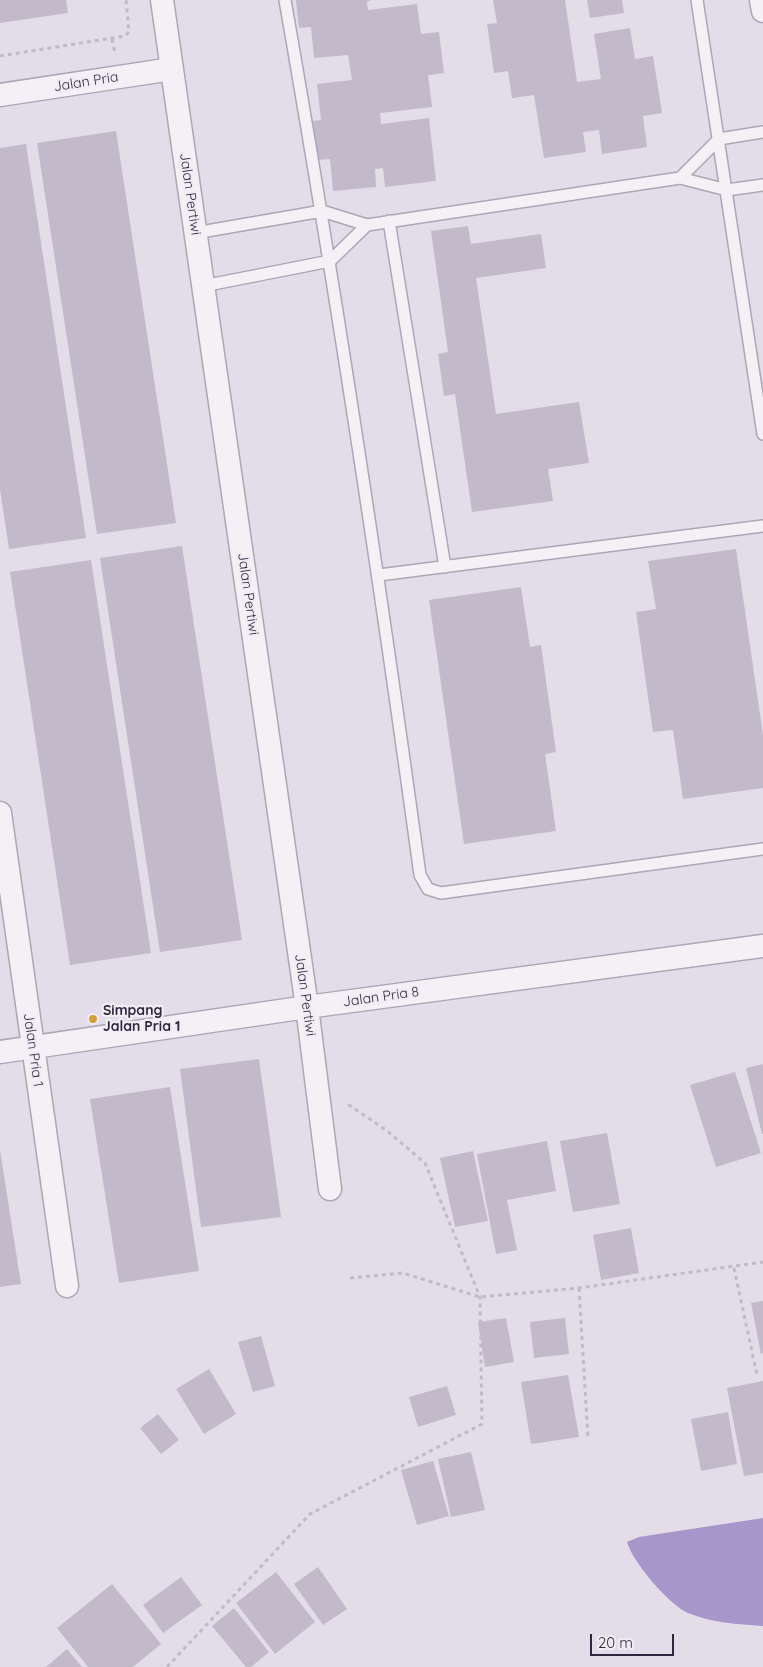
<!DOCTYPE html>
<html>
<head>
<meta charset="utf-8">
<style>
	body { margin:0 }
	#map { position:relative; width:763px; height:1667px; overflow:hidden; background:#e2dde8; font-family:Quicksand,sans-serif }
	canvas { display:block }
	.scale { position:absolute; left:590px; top:1634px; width:84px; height:22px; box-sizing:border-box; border:2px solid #31263f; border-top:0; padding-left:6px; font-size:15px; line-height:18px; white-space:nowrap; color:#31263f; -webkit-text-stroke:4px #f0edf5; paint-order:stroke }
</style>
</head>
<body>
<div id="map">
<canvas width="763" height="1667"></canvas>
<div class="scale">20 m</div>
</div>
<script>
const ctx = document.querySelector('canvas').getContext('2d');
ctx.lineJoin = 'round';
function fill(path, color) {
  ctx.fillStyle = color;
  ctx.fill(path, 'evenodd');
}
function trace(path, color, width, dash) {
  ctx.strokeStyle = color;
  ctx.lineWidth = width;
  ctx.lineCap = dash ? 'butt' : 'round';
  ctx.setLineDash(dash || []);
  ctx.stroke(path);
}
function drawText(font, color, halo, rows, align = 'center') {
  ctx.font = font + ' Quicksand,sans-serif';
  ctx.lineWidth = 4.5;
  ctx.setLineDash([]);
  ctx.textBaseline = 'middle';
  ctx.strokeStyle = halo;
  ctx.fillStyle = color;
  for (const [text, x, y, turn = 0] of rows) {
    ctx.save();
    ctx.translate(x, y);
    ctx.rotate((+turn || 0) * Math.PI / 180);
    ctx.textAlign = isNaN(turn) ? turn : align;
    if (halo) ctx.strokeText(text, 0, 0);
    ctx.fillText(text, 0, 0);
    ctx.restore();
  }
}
fill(new Path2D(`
	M 763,1518 L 763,1626 C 737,1624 712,1623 688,1613 C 669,1605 632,1561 627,1542 L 639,1537 Z`), '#a796ca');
fill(new Path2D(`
	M 0,0 L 66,0 L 68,13 L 0,23 Z
	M 296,0 L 371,0 L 367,2 L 368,10 L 417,4 L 421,34 L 439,32 L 444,73 L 428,75 L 432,107 L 380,113 L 381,124 L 429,118 L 436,181 L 385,187 L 383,168 L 375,169 L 376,187 L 333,191 L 330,159 L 317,160 L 313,121 L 321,120 L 317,84 L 352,80 L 348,55 L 314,58 L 311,27 L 299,28 Z
	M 493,0 L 565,0 L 577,82 L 601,79 L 594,34 L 630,28 L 635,59 L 653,56 L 662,113 L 643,116 L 647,147 L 602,154 L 599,130 L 583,132 L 586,152 L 544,158 L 534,95 L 512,98 L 508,71 L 494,73 L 487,24 L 497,23 Z
	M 587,0 L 622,0 L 624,13 L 590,18 Z
	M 116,131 L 176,523 L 97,534 L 37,143 Z
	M 26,144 L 86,538 L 9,549 L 0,489 L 0,148 Z
	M 468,226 L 471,244 L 541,234 L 546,268 L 476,278 L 496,414 L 579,402 L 589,463 L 548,469 L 553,501 L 472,512 L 455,394 L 444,396 L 438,354 L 448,352 L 431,231 Z
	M 182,546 L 242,940 L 160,952 L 100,558 Z
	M 736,549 L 763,735 L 763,788 L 683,799 L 673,730 L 653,732 L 636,612 L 656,609 L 648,561 Z
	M 91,560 L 151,953 L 70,965 L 10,572 Z
	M 521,587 L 530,647 L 541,645 L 556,752 L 545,754 L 556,831 L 464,844 L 429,600 Z
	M 259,1059 L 281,1217 L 201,1227 L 180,1069 Z
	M 763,1064 L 763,1134 L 762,1134 L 746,1068 Z
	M 735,1072 L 761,1153 L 716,1167 L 690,1085 Z
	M 170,1087 L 199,1271 L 119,1283 L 90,1099 Z
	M 607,1133 L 620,1204 L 573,1212 L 560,1141 Z
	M 547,1141 L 556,1191 L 507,1200 L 517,1250 L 496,1254 L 477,1154 Z
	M 0,1150 L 21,1284 L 0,1287 Z
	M 473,1151 L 488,1221 L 455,1227 L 440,1158 Z
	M 631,1228 L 639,1273 L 601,1280 L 593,1235 Z
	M 763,1301 L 763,1353 L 761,1354 L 751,1303 Z
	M 506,1318 L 514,1362 L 485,1367 L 478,1322 Z
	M 565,1318 L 569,1354 L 534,1358 L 530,1322 Z
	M 261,1336 L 275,1386 L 253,1392 L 238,1342 Z
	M 209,1369 L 236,1414 L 204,1434 L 176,1389 Z
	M 568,1375 L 579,1437 L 531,1444 L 521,1382 Z
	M 763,1381 L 763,1473 L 744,1476 L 727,1388 Z
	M 447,1386 L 456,1415 L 418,1427 L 409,1397 Z
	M 728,1412 L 737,1464 L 701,1471 L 691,1419 Z
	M 158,1414 L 179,1440 L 161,1454 L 140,1428 Z
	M 471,1452 L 485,1510 L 451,1517 L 438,1459 Z
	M 433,1461 L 449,1516 L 417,1525 L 401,1470 Z
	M 318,1567 L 347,1609 L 323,1625 L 294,1584 Z
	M 276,1572 L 315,1622 L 275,1654 L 236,1603 Z
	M 181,1577 L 202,1605 L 163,1633 L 143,1605 Z
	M 112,1584 L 161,1644 L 133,1667 L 88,1667 L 57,1628 Z
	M 234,1608 L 269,1652 L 251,1667 L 246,1667 L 212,1626 Z
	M 67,1649 L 82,1667 L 46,1667 Z`), '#c2bacb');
const service = new Path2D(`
	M 285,0 C 336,291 380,582 420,875 L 428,889 L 441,893 L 763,849
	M 697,0 L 763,434
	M 680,178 L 719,139 L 763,132
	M 389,221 L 445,567
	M 195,233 L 322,211 L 367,225 L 680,178 L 727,190 L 763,185
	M 203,286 L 330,261 L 367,225
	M 379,575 L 763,526`);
const minor = new Path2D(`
	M 162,0 L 307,1007 L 330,1189
	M 761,0 L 763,11
	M 0,95 L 172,69
	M 0,813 L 67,1286
	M 0,1052 L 307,1007 L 763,946`);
trace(service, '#ada6b5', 14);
trace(minor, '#ada6b5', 25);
trace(new Path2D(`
	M 112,39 L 115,53
	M 0,56 L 125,36 L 129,32 L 126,0
	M 734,1268 L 757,1375
	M 350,1278 L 403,1273 L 480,1297 L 579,1288 L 763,1262
	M 579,1288 L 588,1438
	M 167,1667 L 310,1514 L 482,1424 L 480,1297 L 425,1163 L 386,1130 L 346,1103`), '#c1bbc6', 3, [4, 4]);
trace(service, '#f3f0f6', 11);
trace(minor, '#f3f0f6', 22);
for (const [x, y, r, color] of [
	[93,1019,5,"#d4a03b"]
]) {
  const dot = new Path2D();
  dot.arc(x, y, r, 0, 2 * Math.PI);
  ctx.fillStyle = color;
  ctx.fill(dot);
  trace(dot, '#f0edf5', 2);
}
drawText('14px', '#31263f', '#f0edf5', [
	["Jalan Pria",86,82,-9],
	["Jalan Pertiwi",190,194,82],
	["Jalan Pertiwi",248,594,82],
	["Jalan Pertiwi",305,995,82],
	["Jalan Pria 8",381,997,-8],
	["Jalan Pria 1",33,1050,82]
]);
drawText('bold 14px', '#31263f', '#f0edf5', [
	["Simpang",103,1011],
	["Jalan Pria 1",103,1027]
], 'left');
</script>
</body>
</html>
